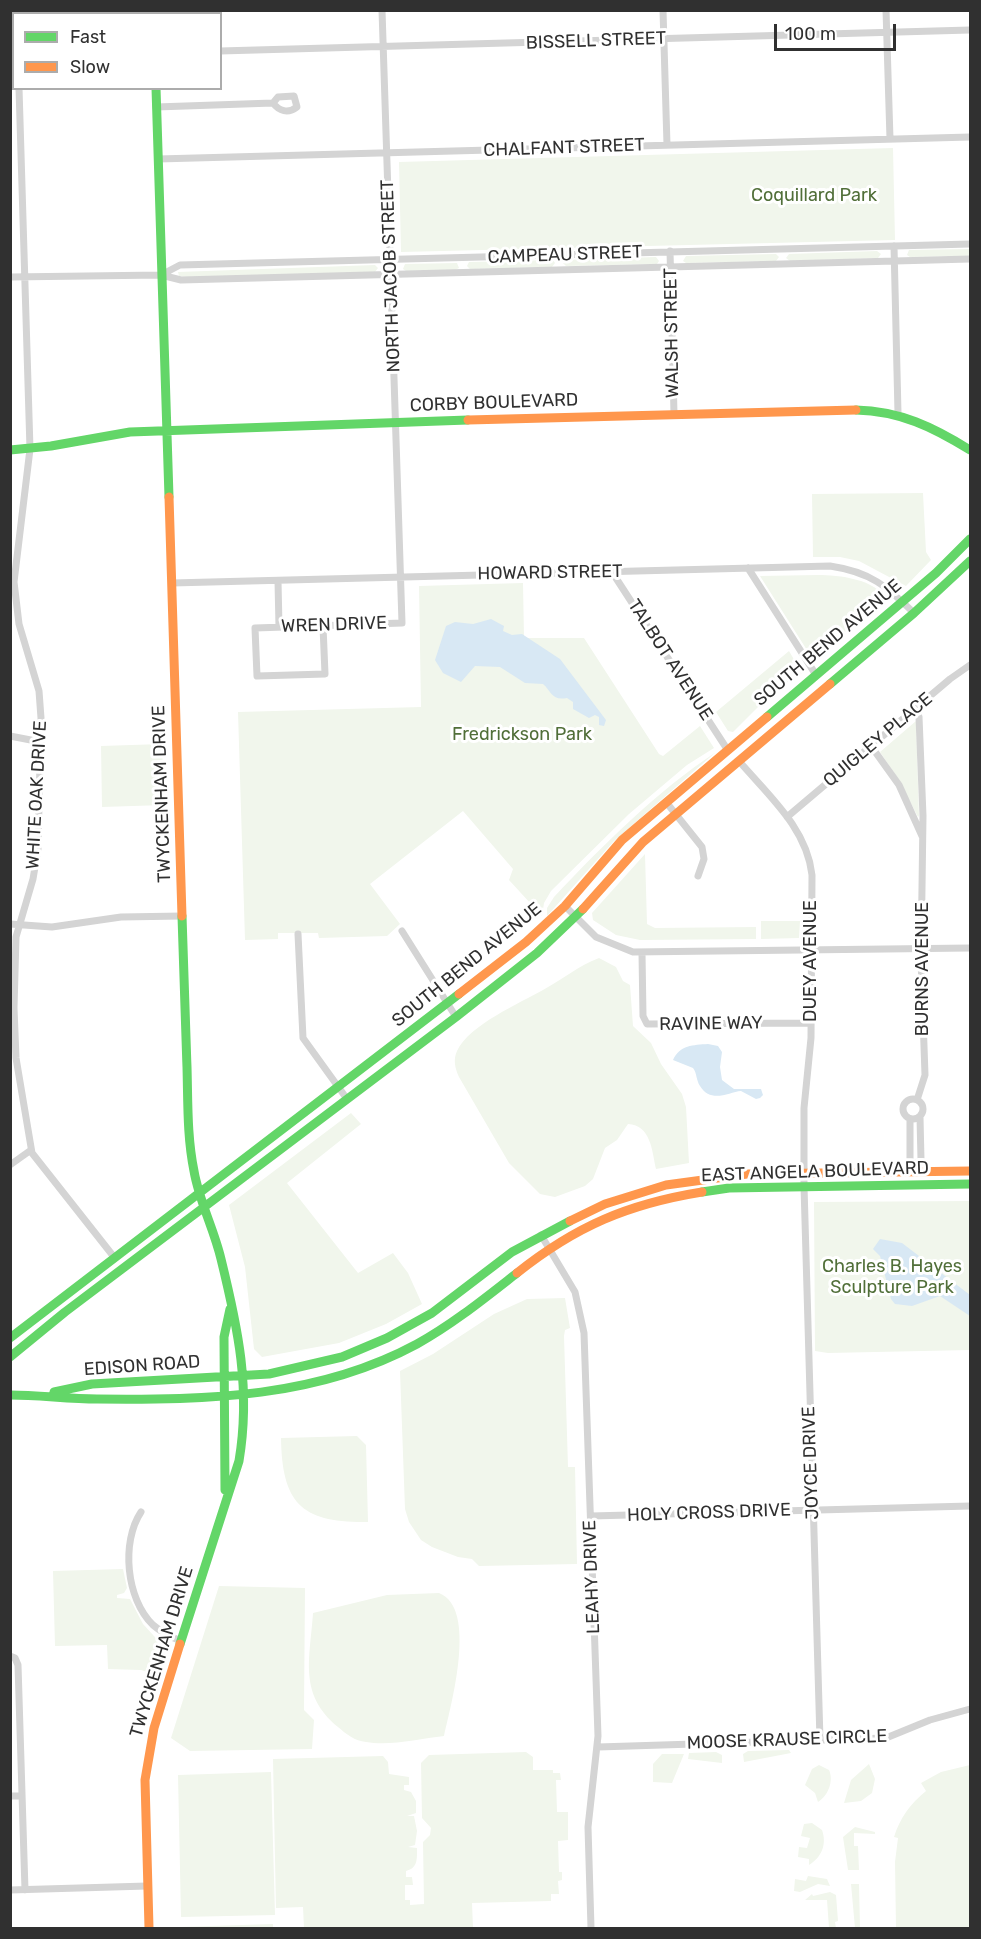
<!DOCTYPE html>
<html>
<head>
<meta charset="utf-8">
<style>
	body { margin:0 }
	#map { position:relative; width:981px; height:1939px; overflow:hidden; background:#fff; font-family:Rubik,sans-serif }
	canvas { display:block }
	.frame { position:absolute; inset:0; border:12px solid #303030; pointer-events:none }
	.legend { position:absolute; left:12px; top:12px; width:210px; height:78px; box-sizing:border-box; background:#fff; border:2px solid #acacac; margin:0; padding:8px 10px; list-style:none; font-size:18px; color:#303030 }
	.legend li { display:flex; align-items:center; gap:12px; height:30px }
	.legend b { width:30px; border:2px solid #acacac }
	.scale { position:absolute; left:774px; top:24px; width:122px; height:27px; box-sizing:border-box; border:3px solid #303030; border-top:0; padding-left:8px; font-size:18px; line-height:21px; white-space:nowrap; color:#303030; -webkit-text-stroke:4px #fff; paint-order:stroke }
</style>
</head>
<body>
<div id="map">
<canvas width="981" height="1939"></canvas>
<div class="frame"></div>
<ul class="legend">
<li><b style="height:8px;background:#63d668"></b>Fast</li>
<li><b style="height:8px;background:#ff974d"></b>Slow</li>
</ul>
<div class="scale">100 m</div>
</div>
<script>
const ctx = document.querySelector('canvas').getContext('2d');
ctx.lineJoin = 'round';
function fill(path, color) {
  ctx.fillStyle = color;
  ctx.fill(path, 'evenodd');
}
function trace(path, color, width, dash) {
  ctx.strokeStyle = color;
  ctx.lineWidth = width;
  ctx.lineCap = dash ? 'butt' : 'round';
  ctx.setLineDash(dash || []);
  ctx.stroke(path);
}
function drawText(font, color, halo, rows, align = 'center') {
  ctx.font = font + ' Rubik,sans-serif';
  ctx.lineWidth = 6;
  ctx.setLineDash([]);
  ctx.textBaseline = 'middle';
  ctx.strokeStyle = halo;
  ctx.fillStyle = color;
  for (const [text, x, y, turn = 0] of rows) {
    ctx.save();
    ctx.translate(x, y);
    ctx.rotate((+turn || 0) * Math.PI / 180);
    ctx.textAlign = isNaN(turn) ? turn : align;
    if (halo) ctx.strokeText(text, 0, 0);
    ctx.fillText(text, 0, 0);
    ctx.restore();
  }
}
fill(new Path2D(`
	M 893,148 L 895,240 L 401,252 L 399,162 Z
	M 970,249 L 970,256 L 910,257 L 907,255 L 909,250 Z
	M 877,251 L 881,254 L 878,258 L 790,261 L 786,258 L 789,254 Z
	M 776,254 L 779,257 L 776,261 L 686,263 L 683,261 L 686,256 Z
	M 656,257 L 659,261 L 657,264 L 566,266 L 563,263 L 565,260 Z
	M 553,260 L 555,263 L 552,267 L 470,269 L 467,266 L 469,262 Z
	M 457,263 L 459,268 L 455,270 L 406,271 L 403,269 L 405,264 Z
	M 375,265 L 378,268 L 375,272 L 186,277 L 179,276 L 178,272 Z
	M 923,493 L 926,552 L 931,560 L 906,586 L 859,561 L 840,557 L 813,557 L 812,494 Z
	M 818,575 C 838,575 877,579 886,600 L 841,635 L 818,660 L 812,658 L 760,576 Z
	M 523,583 L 524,638 L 584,638 L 659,754 L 663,756 L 700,726 L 714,748 L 687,765 L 629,814 L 551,891 L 544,903 L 542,916 L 509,880 L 513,869 L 463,811 L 370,884 L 400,924 L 387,936 L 319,938 L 318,933 L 278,933 L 278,939 L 245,940 L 238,712 L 421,707 L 419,586 Z
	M 789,651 L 802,673 L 774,691 L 733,732 L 728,731 L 716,712 Z
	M 916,721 L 919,816 L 918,817 L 899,780 L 880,752 Z
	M 162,744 L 164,805 L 102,807 L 101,746 Z
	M 716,752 L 614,841 L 547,916 L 547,908 L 554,897 C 604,844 656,792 716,752 Z
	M 645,854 L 647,924 L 655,928 L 756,927 L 756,939 L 640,940 L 616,935 L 593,920 L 592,913 Z
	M 800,921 L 799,938 L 761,939 L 761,921 Z
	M 599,958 L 616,967 L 623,981 L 630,985 L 633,1026 L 651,1043 L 661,1064 L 682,1094 L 686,1107 L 689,1163 L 656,1169 C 652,1151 651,1125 628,1124 L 617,1140 L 605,1148 L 593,1179 L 585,1186 L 555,1197 L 540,1194 L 509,1163 L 459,1077 C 455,1068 453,1060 457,1051 C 469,1025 520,1003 543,990 C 563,979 578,966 599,958 Z
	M 351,1113 L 361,1124 L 287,1183 L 358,1273 L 393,1253 L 408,1273 L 422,1304 L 386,1324 L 339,1343 L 262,1357 L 254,1349 L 245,1267 L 229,1205 Z
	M 970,1201 L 970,1350 L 828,1353 L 815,1351 L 814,1202 Z
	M 565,1298 L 570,1328 L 565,1330 L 564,1336 L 568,1467 L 575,1467 L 577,1564 L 479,1566 L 472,1559 L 458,1557 L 432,1547 L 421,1540 L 409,1522 L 405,1509 L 400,1371 L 433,1354 L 494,1314 L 527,1299 Z
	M 357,1436 L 366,1445 L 368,1522 C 302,1523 282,1504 281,1438 Z
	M 123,1569 L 127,1588 L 124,1593 L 117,1595 L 117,1598 L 130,1599 L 143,1624 L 164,1647 L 154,1674 L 141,1670 L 108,1669 L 107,1645 L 55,1646 L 53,1571 Z
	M 219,1586 L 305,1588 L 304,1710 L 314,1720 L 312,1749 L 190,1751 L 171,1738 Z
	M 439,1593 C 478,1608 451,1705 444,1736 C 419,1739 390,1746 366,1742 C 355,1741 346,1734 338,1727 C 298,1694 310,1659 313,1613 L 387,1595 Z
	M 789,1750 L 791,1753 L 744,1762 L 743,1754 L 748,1751 Z
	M 526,1752 L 533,1757 L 533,1770 L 553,1770 L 553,1773 L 560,1773 L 561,1780 L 556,1780 L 557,1812 L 568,1812 L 568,1840 L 558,1841 L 559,1872 L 562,1872 L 562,1880 L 558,1881 L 559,1894 L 551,1894 L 551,1901 L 472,1903 L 473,1928 L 304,1928 L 303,1907 L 276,1908 L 273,1759 L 383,1756 L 388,1762 L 389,1774 L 409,1777 L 409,1785 L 404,1785 L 404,1790 L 411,1792 L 416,1801 L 416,1813 L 407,1816 L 414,1816 L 417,1831 L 415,1845 L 408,1847 L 417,1848 C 417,1859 418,1868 406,1871 L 406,1877 L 412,1877 L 413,1885 L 405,1885 L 405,1900 L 410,1900 L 410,1905 L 424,1904 L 423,1842 L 430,1835 L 431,1828 L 422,1818 L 421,1763 L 429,1755 Z
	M 716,1752 L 722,1755 L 722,1763 L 688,1759 L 689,1753 Z
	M 662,1754 L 684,1754 L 672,1783 L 653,1782 L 653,1764 Z
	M 869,1764 L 875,1779 L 872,1793 L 861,1801 L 844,1803 L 851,1780 Z
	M 819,1765 L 829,1770 C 834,1781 828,1796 818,1802 L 815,1793 L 805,1785 L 812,1769 Z
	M 970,1765 L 970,1928 L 896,1928 L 895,1862 L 898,1838 L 894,1837 C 900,1818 910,1804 926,1791 L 921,1783 L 941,1772 Z
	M 271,1772 L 275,1915 L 181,1917 L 178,1775 Z
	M 812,1823 L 822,1830 C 827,1844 822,1857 809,1865 L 809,1859 L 798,1857 L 799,1847 L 807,1848 L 810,1838 L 801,1836 L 804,1824 Z
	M 855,1827 L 875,1832 L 875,1834 L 854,1833 L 854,1846 L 858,1846 L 859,1870 L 848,1870 L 843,1837 Z
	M 808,1876 L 827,1879 L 830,1886 L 818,1884 L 800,1892 L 794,1891 L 795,1879 L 806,1881 Z
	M 851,1884 L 859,1884 L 860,1928 L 855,1928 Z
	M 830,1892 L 836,1895 L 838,1921 L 835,1922 L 836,1928 L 829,1928 L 827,1900 L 805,1900 L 812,1894 L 813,1896 Z
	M 273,1924 L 273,1928 L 179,1928 L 179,1927 Z`), '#f1f6ec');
fill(new Path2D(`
	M 491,619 L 504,626 L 503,631 L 512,635 L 522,634 L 560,659 L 606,720 L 604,726 L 599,725 L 599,717 L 595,715 L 589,718 L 573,709 L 573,702 L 567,698 C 552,701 552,692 543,684 L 525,683 L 500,667 L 475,666 L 461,682 L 443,673 L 435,660 L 446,626 L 455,622 L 473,624 Z
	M 708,1044 L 718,1046 L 722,1052 L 720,1067 L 722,1080 L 734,1089 L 761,1089 L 763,1095 L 760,1098 L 756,1099 L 741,1091 C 729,1092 711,1104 700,1086 C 696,1080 697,1073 693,1068 L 673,1060 C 680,1045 693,1045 708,1044 Z
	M 880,1239 L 902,1243 L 970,1295 L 970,1316 L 940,1296 L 912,1306 L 895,1304 L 891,1299 L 880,1256 L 873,1249 Z`), '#d8e8f4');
trace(new Path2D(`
	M 663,10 L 667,145
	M 886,10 L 890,139
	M 10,15 L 14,24
	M 220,51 L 970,30
	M 10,59 L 14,57
	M 19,88 L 30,449 L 14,582 L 19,624 L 39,691 L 41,718 L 38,849 L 33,879 L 16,937 L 14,1008 L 16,1058 L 32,1153 L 114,1257
	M 156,107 L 273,103 C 279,111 288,114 297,107 L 294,96 L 278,97 L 273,103
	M 158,159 L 970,137
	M 894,246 L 898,413
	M 670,251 L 674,414
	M 161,275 L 180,265 L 970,244
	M 10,277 L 161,275 L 181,280 L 970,259
	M 748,568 L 816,675
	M 612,572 L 727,749
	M 278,581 L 279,627
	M 172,583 L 830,566 C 871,572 886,586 914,613
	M 323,626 L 325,674 L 257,676 L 255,628 L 402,623 L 382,10
	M 915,708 L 919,717 L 923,816 L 921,959 L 925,1075 L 917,1100
	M 10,736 L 41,742
	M 871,746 L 899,785 L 922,836
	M 739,761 C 768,795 807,828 812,875 L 811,1038 L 804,1108 L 804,1186 L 820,1740
	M 666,802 L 702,847 L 704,859 L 698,876
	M 787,817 L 950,679 L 970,665
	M 565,906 L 596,937 L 633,952 L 970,948
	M 10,924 L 52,927 L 121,917 L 182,916
	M 402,931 L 456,1017
	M 298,934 L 303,1038 L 347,1099
	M 642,953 L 643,1016 L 647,1024 L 811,1023
	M903 1109a10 10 0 1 1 20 0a10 10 0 1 1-20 0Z
	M 910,1119 L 910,1161 L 916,1164
	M 10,1165 L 31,1150
	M 916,1172 L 916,1164 L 921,1160 L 920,1117
	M 541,1235 L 575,1292 L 584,1333 L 598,1736 L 588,1827 L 591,1928
	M 141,1512 C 121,1542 126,1599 153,1625 C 161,1632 171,1637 181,1641
	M 591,1516 L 970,1506
	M 10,1656 L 15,1658 L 18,1665 L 25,1890
	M 598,1747 L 886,1738 L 930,1720 L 970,1709
	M 10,1796 L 22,1796
	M 10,1890 L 147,1886`), '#d4d4d4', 7);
trace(new Path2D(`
	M 156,88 L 169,497
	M 856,410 C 900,411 933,427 970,450
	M 10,450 L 51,446 L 130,432 L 468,420
	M 830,684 L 914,613 L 970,561
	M 767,717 L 936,573 L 970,539
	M 702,1192 L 729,1188 L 970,1184
	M 10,1338 L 459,994
	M 10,1357 L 65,1312 L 456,1017 L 537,953 L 583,909
	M 54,1392 L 92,1384 L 269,1374 L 342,1357 L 387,1338 L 432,1313 L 512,1252 L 570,1221
	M 10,1395 C 39,1395 68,1399 97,1399 C 208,1400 317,1398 417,1344 C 453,1324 485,1298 517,1273
	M 225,1490 L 224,1337 L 230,1309
	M 180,1644 L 239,1461 C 251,1389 238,1328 221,1259 C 214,1229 199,1201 194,1171 C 187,1137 188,1102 187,1067 C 185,1017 184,967 182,916`), '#63d668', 9);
trace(new Path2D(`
	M 153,10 L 153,14
	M 468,420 L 856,410
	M 169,497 L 182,916
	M 583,909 L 643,842 L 830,684
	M 459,994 L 526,942 L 565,906 L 622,840 L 767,717
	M 570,1221 L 605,1204 L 666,1185 L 747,1174 L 970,1171
	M 517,1273 C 576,1226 628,1204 702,1192
	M 149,1928 L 145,1780 L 154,1728 L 180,1644`), '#ff974d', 9);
drawText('18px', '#303030', '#fff', [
	["BISSELL STREET",596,41,-2],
	["CHALFANT STREET",564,148,-2],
	["CAMPEAU STREET",565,255,-2],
	["NORTH JACOB STREET",391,276,-92],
	["WALSH STREET",672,333,-91],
	["CORBY BOULEVARD",494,403,-2],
	["HOWARD STREET",550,573,-1],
	["WREN DRIVE",334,625,-2],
	["SOUTH BEND AVENUE",828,643,-40],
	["TALBOT AVENUE",670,660,57],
	["QUIGLEY PLACE",878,740,-40],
	["TWYCKENHAM DRIVE",162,794,-92],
	["WHITE OAK DRIVE",37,795,-87],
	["DUEY AVENUE",811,961,-90],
	["SOUTH BEND AVENUE",467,965,-39],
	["BURNS AVENUE",923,969,-90],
	["RAVINE WAY",711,1024,-1],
	["EAST ANGELA BOULEVARD",815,1172,-2],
	["EDISON ROAD",142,1366,-4],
	["JOYCE DRIVE",811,1463,-92],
	["HOLY CROSS DRIVE",709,1513,-2],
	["LEAHY DRIVE",592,1577,-92],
	["TWYCKENHAM DRIVE",162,1652,-73],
	["MOOSE KRAUSE CIRCLE",787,1740,-2]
]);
drawText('18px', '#516f39', '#fff', [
	["Coquillard Park",814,196],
	["Fredrickson Park",522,735],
	["Charles B. Hayes",892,1267],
	["Sculpture Park",892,1288]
]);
</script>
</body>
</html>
